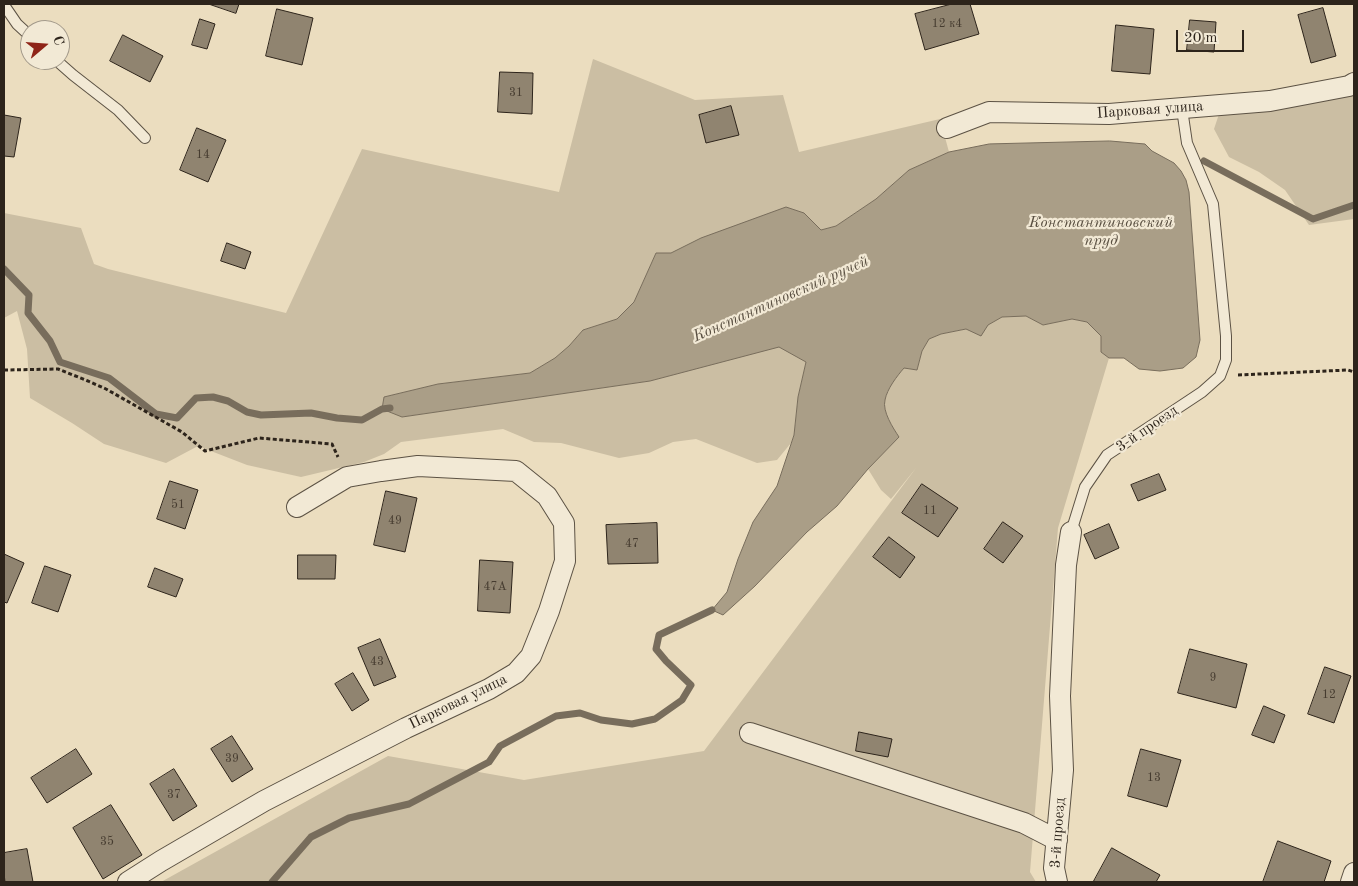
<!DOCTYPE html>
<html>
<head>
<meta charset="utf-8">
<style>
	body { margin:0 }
	#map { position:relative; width:1358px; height:886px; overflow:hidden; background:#ebddbf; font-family:"Old Standard TT",serif }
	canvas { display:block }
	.frame { position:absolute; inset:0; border:5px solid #2d241b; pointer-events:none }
	.north { position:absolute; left:20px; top:20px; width:50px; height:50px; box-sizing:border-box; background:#f2e9d5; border:1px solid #a39a8b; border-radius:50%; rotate:72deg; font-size:14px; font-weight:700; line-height:20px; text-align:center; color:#2d241b }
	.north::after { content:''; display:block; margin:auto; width:18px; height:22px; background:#8f2418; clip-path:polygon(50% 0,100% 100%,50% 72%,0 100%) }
	.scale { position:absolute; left:1176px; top:30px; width:68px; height:22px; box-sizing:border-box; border:2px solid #2d241b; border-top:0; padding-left:6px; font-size:15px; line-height:18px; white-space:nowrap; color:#2d241b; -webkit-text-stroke:4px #f2e9d5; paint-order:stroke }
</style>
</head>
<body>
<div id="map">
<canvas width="1358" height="886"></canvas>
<div class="frame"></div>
<div class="north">С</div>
<div class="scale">20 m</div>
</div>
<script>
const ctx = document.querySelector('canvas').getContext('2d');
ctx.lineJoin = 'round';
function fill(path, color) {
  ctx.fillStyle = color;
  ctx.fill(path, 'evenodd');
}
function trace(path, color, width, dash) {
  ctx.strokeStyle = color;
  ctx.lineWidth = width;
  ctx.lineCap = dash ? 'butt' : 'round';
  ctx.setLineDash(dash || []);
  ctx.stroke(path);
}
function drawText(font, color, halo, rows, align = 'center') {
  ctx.font = font + ' "Old Standard TT",serif';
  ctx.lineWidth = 4.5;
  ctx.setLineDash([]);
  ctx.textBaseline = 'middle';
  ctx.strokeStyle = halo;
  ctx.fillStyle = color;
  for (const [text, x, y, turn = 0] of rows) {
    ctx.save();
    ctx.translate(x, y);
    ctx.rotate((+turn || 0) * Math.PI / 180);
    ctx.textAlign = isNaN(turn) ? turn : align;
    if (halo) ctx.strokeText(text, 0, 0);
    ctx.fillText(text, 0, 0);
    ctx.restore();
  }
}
fill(new Path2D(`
	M 593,59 L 695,100 L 783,95 L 799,152 L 940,119 L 949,152 L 909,170 L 876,199 L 836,226 L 821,230 L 804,213 L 701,238 L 671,253 L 656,253 L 634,302 L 617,319 L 583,330 L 569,346 L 555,358 L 530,373 L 438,384 L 384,397 L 382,409 L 402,417 L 650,381 L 779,346 L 806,362 L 798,397 L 794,435 L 791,443 L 777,460 L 757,463 L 696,439 L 673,442 L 649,453 L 619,458 L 561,443 L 534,442 L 503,429 L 401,442 L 384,454 L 364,462 L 301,477 L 247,465 L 198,446 L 166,463 L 104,444 L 72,423 L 30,398 L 27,349 L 17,311 L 4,318 L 4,213 L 81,228 L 94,264 L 108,269 L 286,313 L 362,149 L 559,192 Z
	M 1354,71 L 1354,219 L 1309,225 L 1285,190 L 1259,172 L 1229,157 L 1214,129 L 1225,96 L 1336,81 Z
	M 1026,316 L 1043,325 L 1072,319 L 1087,322 L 1101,336 L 1101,351 L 1109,358 L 1058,528 L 1030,872 L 1036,882 L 161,882 L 388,756 L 524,780 L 704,751 L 916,468 L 891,499 L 881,490 L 868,469 L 898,437 C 893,428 882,411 885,400 C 887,389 897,376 904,368 L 917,370 L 922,351 L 929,339 L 941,334 L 988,325 L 1002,317 Z`), '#cbbea3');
const water = new Path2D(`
	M 1110,141 L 1145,144 L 1152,151 L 1174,163 L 1181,171 L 1186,180 L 1189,192 L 1200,340 L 1196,357 L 1183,368 L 1160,371 L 1139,369 L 1124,358 L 1109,358 L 1101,352 L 1101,336 L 1087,322 L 1072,319 L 1043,325 L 1026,316 L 1002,317 L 988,325 L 981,336 L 966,329 L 941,334 L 929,339 L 922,351 L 917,370 L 904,368 C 897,376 887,389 885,400 C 882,411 893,428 899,437 L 868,469 L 837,506 L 807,532 L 755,586 L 723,615 L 712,610 L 727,592 L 738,559 L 753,522 L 777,486 L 794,435 L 798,397 L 806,362 L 779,347 L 650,381 L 402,417 L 382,409 L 384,397 L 438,384 L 530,373 L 555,358 L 569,346 L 583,330 L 617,319 L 634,302 L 656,253 L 671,253 L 701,238 L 786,207 L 804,213 L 821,230 L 836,226 L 876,199 L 909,170 L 949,152 L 989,144 Z`);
fill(water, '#aa9e87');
trace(water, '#786d5c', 1);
trace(new Path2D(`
	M 1204,161 L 1313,219 L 1354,205
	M 4,269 L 29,295 L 28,313 L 50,341 L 60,362 L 109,378 L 156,414 L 177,418 L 196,398 L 213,397 L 228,401 L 247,412 L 261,415 L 311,413 L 337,418 L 362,420 L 382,409 L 390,408
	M 272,882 L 311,837 L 349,818 L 409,804 L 489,762 L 500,746 L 556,716 L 580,713 L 601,720 L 632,724 L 655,719 L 682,700 L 691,685 L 666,661 L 656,649 L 659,635 L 712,610`), '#786d5c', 7);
const building = new Path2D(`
	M 209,4 L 239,4 L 236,13 Z
	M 952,4 L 970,4 L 979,34 L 925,50 L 915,14 Z
	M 1323,8 L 1336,56 L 1311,63 L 1298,15 Z
	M 277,9 L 313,18 L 302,65 L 266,56 Z
	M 200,19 L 215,24 L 207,49 L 192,45 Z
	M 1190,20 L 1216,22 L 1214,52 L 1187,50 Z
	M 1116,25 L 1154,29 L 1150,74 L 1112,71 Z
	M 123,35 L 163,56 L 150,82 L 110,61 Z
	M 500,72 L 533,73 L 532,114 L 498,112 Z
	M 731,106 L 739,135 L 706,143 L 699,115 Z
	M 4,115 L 21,118 L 14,157 L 4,156 Z
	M 197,128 L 226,140 L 208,182 L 180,170 Z
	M 227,243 L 251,252 L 245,269 L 221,261 Z
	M 1159,474 L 1166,490 L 1138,501 L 1131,485 Z
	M 170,481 L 198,490 L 185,529 L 157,519 Z
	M 922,484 L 958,508 L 938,537 L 902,513 Z
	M 386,491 L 417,498 L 405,552 L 374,545 Z
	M 1003,522 L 1023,536 L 1003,563 L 984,549 Z
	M 657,523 L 658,563 L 608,564 L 606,525 Z
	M 1109,524 L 1119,548 L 1095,559 L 1084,535 Z
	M 889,537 L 915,557 L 900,578 L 873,557 Z
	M 4,554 L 24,563 L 7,603 L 4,602 Z
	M 298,555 L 336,555 L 335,579 L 298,579 Z
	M 480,560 L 513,562 L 510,613 L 478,611 Z
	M 45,566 L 71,575 L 58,612 L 32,603 Z
	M 155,568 L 183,579 L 176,597 L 148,587 Z
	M 380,639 L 396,677 L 374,686 L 358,648 Z
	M 1190,649 L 1247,664 L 1236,708 L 1178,693 Z
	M 1325,667 L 1351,676 L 1334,723 L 1308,714 Z
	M 353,673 L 369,700 L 352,711 L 335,684 Z
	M 1264,706 L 1285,715 L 1274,743 L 1252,735 Z
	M 859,732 L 892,739 L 888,757 L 856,751 Z
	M 232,736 L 253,769 L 232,782 L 211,749 Z
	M 76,749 L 92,774 L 47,803 L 31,778 Z
	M 1141,749 L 1181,760 L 1167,807 L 1128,796 Z
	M 174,769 L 197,806 L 173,821 L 150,784 Z
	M 111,805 L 142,855 L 103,879 L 73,828 Z
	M 1278,841 L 1331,861 L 1324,882 L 1263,882 Z
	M 1112,848 L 1160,875 L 1156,882 L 1097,882 L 1094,881 Z
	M 27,849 L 33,882 L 5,882 L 4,873 L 4,853 Z`);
fill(building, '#908470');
trace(building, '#2d241b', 1);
const service = new Path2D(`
	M 4,5 L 17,24 L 30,36
	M 56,60 L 73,75 L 118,110 L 145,138
	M 1071,532 L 1085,487 L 1107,455 L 1202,392 L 1220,376 L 1226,360 L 1226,336 L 1213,204 L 1187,143 L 1182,109`);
const minor = new Path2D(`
	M 947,128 L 989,112 L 1109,114 L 1270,101 L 1349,86 L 1354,83
	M 750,733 L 1024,823 L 1057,840
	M 128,882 L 161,861 L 264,801 L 406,728 L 489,689 L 516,673 L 531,656 L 549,611 L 565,561 L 564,523 L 547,496 L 516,471 L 418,466 L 381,471 L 347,477 L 297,507
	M 1057,882 L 1054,868 L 1063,770 L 1060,696 L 1066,565 L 1071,532
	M 1351,882 L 1354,873`);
trace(service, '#5c5244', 12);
trace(minor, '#5c5244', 22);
trace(new Path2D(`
	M 4,370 L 58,369 L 88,381 L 106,389 L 182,432 L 205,451 L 259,438 L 332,444 L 338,457
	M 1238,375 L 1348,370 L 1354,372`), '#2d241b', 3, [4, 2.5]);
trace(service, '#f2e9d5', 10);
trace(minor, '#f2e9d5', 20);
drawText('12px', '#463c30', null, [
	["12 к4",947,24],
	["31",516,93],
	["14",203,155],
	["51",178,505],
	["11",930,511],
	["49",395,521],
	["47",632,544],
	["47А",495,587],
	["43",377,662],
	["9",1213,678],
	["12",1329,695],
	["39",232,759],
	["13",1154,778],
	["37",174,795],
	["35",107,842]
]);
drawText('15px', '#2d241b', '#f2e9d5', [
	["Парковая улица",1150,110,-4],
	["3-й проезд",1147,429,-34],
	["Парковая улица",458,702,-26],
	["3-й проезд",1058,833,-86]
]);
drawText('italic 16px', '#594f41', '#f2e9d5', [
	["Константиновский",1101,223],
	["пруд",1101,241],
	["Константиновский ручей",781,299,-24]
]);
</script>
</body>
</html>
